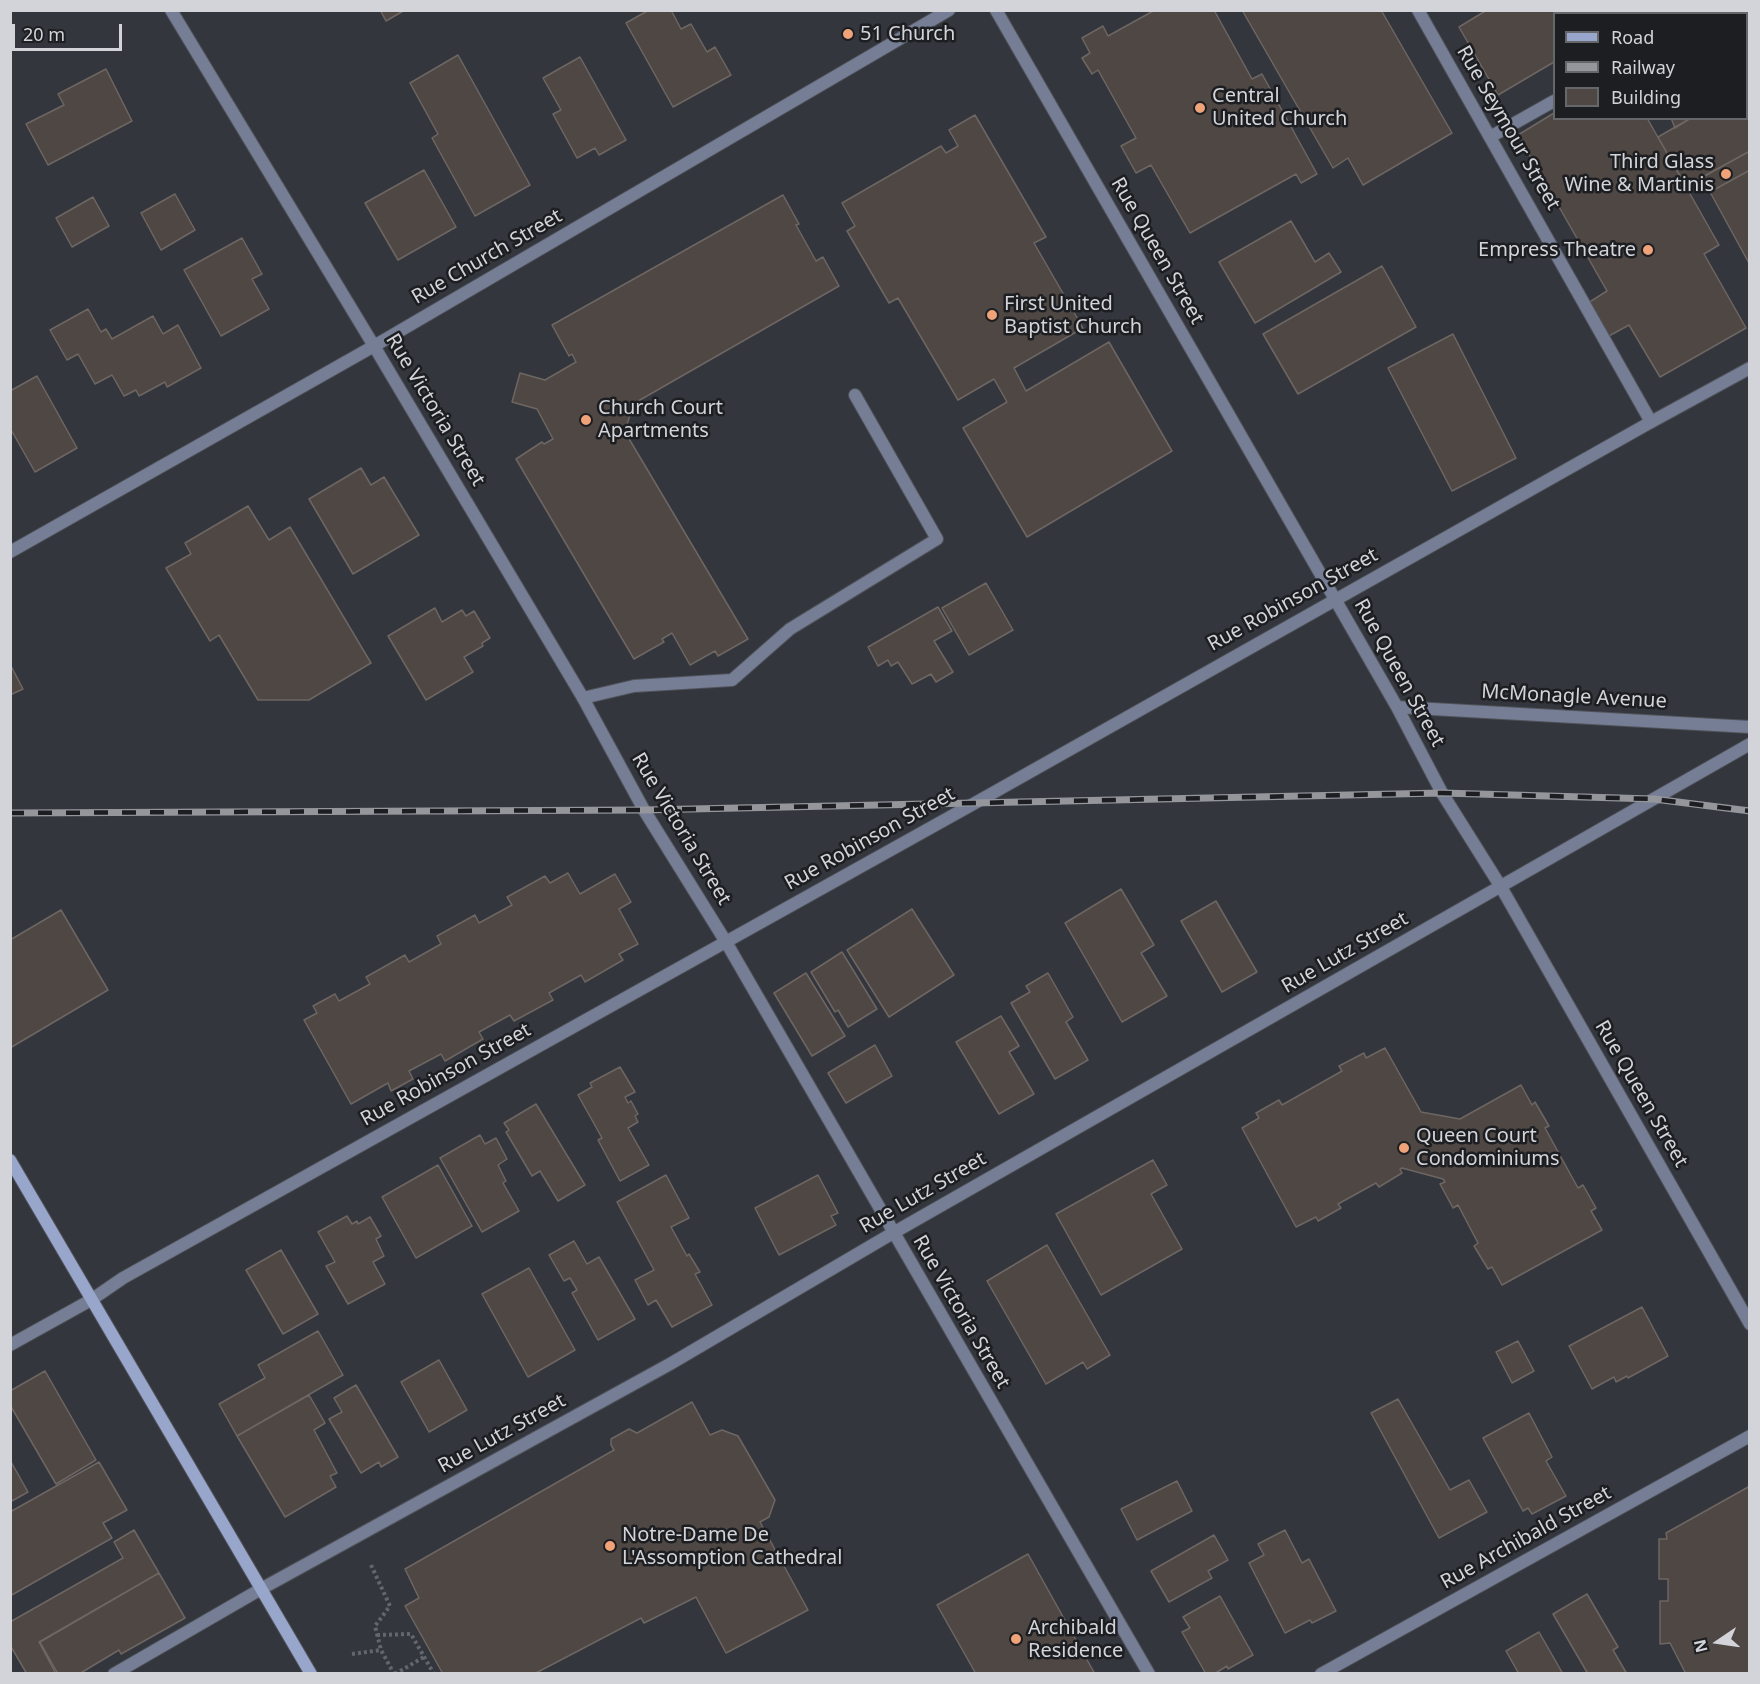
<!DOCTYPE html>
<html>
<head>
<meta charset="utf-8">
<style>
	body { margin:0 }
	#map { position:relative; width:1760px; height:1684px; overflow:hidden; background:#33363d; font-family:"Noto Sans",sans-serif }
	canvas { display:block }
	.frame { position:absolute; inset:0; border:12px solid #d3d4d9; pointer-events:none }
	.legend { position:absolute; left:1553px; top:12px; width:195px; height:108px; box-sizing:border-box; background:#1c1e21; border:2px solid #65676b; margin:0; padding:8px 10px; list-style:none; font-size:18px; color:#d3d4d9 }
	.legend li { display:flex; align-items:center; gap:12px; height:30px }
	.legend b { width:30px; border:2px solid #65676b }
	.north { position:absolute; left:1688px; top:1612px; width:60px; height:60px; -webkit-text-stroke:4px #1c1e21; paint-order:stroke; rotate:257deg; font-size:16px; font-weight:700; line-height:24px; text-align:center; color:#d3d4d9 }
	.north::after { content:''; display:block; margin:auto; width:21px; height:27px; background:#d3d4d9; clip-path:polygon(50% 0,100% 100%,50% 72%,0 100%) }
	.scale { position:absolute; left:12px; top:24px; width:110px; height:27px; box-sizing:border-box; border:3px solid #d3d4d9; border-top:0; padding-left:8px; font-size:18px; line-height:21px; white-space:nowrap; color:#d3d4d9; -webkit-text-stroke:4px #1c1e21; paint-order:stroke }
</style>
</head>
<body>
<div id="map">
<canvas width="1760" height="1684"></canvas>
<div class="frame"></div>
<ul class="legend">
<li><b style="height:8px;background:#98a6cb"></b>Road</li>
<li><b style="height:8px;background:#94969c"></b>Railway</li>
<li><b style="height:16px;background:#4f4743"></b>Building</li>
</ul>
<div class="north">N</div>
<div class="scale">20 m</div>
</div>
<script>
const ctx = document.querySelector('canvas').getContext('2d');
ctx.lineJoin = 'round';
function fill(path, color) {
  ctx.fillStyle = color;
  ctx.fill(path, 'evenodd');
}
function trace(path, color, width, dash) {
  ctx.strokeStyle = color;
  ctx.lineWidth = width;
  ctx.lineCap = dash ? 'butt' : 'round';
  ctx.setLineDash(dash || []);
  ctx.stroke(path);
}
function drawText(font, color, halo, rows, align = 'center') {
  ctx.font = font + ' "Noto Sans",sans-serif';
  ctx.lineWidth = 5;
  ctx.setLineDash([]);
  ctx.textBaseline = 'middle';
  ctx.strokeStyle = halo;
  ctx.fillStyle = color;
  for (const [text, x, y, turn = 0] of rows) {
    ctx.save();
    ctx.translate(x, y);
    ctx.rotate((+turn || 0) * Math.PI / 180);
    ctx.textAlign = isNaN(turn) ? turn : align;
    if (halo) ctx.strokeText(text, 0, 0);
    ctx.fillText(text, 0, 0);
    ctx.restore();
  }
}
const building = new Path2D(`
	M 380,10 L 405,10 L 386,21 Z
	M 649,10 L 671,10 L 681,29 L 691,24 L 707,52 L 715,47 L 731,75 L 673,107 L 626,23 Z
	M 1155,10 L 1214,10 L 1252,79 L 1262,74 L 1317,174 L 1301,183 L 1296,174 L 1190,233 L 1151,165 L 1136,173 L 1121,146 L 1136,138 L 1098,70 L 1092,74 L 1082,58 L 1090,53 L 1082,38 L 1103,26 L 1108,36 Z
	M 1242,10 L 1381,10 L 1452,133 L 1363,185 L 1348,158 L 1333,168 Z
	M 1487,10 L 1645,10 L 1639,14 L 1554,14 L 1554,62 L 1498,95 L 1459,27 Z
	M 1738,10 L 1750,10 L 1750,86 L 1746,87 L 1746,14 L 1733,14 Z
	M 458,55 L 530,185 L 475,216 L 432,138 L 438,134 L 410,83 Z
	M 580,57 L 626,140 L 599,155 L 595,148 L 577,158 L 553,114 L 561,110 L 543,78 Z
	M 106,69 L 132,121 L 48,165 L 26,124 L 64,105 L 58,94 Z
	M 1750,86 L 1750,151 L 1686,186 L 1658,137 L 1691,118 L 1746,118 L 1746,87 Z
	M 1554,113 L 1554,118 L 1647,118 L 1719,245 L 1704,254 L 1746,328 L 1660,377 L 1629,325 L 1607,337 L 1588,303 L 1607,291 L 1518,135 Z
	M 975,115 L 1046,237 L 1034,243 L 1083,328 L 1014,368 L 1026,391 L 1109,342 L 1172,451 L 1027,537 L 963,428 L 1007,402 L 994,379 L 958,400 L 898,298 L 889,303 L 847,231 L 855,226 L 842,203 L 941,146 L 946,153 L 958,146 L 949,130 Z
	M 1671,118 L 1691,118 L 1675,128 Z
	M 1750,151 L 1750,170 L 1710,192 L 1701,178 Z
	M 424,170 L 456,227 L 398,260 L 365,203 Z
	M 1750,170 L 1750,265 L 1710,192 Z
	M 175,194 L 195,230 L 161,250 L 141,213 Z
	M 783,195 L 799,224 L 796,225 L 816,261 L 823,257 L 839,286 L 633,404 L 625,432 L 748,639 L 718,656 L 715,651 L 690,665 L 672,633 L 662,639 L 664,642 L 634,659 L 516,459 L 542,442 L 544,444 L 553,439 L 537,409 L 512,402 L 520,373 L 545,380 L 576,362 L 572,354 L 569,356 L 552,325 Z
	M 93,197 L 109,226 L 72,247 L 56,218 Z
	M 1291,221 L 1315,262 L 1329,253 L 1341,272 L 1255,323 L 1219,262 Z
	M 242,238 L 262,274 L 252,279 L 269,309 L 221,336 L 184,270 Z
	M 1382,266 L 1416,327 L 1298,394 L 1263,334 Z
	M 88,309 L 101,332 L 106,329 L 112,339 L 153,316 L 163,334 L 178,325 L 201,368 L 167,387 L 165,382 L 139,396 L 136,390 L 124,396 L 112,375 L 95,384 L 78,354 L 67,360 L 50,330 Z
	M 1453,334 L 1516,458 L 1452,491 L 1388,368 Z
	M 37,376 L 77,448 L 35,472 L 10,428 L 10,391 Z
	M 361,468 L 371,485 L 384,477 L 419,535 L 353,574 L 309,499 Z
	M 248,506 L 269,540 L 290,527 L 371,663 L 309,700 L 258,700 L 219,635 L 210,641 L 166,568 L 191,554 L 185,543 Z
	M 986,583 L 1013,630 L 969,655 L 942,608 Z
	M 938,607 L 952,631 L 934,641 L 953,672 L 936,682 L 931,674 L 912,684 L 898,662 L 891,666 L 888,660 L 878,666 L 868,647 Z
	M 435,608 L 442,622 L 462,610 L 466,616 L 474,611 L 490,638 L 482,643 L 483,646 L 464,657 L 473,672 L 426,700 L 388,636 Z
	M 10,664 L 23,689 L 10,695 Z
	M 568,873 L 580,894 L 615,874 L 631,902 L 619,909 L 638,944 L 619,954 L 623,960 L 585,982 L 581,975 L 549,993 L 553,1000 L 514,1021 L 510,1015 L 479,1032 L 483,1039 L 445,1061 L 441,1054 L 409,1071 L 413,1079 L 391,1091 L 388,1083 L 351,1104 L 304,1020 L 317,1013 L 313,1006 L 335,994 L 339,1001 L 370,984 L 366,977 L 405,955 L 409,962 L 441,944 L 437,936 L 475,915 L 479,923 L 512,905 L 507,897 L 545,876 L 550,883 Z
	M 1121,889 L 1154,945 L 1141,953 L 1167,996 L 1122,1022 L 1065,923 Z
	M 1216,901 L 1257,972 L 1222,992 L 1181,921 Z
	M 912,909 L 954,975 L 889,1017 L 847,950 Z
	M 61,910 L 108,990 L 10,1048 L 10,940 Z
	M 842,952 L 877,1009 L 848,1027 L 838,1010 L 835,1012 L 811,972 Z
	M 806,973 L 845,1036 L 812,1056 L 774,993 Z
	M 1048,973 L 1073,1017 L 1066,1022 L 1088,1060 L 1055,1079 L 1011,1003 L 1030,992 L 1026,986 Z
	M 1001,1016 L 1019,1046 L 1009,1052 L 1034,1094 L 999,1114 L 956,1042 Z
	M 875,1045 L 892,1076 L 846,1103 L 828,1073 Z
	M 1385,1048 L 1421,1112 L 1460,1119 L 1521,1085 L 1532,1105 L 1535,1102 L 1549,1126 L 1545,1128 L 1578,1188 L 1583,1185 L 1596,1208 L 1591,1211 L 1602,1230 L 1502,1285 L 1492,1267 L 1488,1269 L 1474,1246 L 1478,1243 L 1458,1205 L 1453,1208 L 1440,1184 L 1445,1182 L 1443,1179 L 1402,1168 L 1400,1169 L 1402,1173 L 1379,1187 L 1376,1183 L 1338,1204 L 1341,1208 L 1318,1221 L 1316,1217 L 1296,1227 L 1242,1128 L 1259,1118 L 1256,1113 L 1279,1100 L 1282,1105 L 1342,1071 L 1339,1066 L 1364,1053 L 1366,1058 Z
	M 620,1067 L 635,1092 L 625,1097 L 628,1103 L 631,1101 L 638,1114 L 635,1116 L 638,1122 L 628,1128 L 649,1165 L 620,1181 L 598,1140 L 602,1138 L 578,1095 L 592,1087 L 590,1083 Z
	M 536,1104 L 585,1185 L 558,1201 L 540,1171 L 532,1176 L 506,1132 L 509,1130 L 504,1123 Z
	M 480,1135 L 485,1144 L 496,1138 L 507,1159 L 498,1165 L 506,1181 L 503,1183 L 519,1211 L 482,1232 L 440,1158 Z
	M 1153,1160 L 1167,1185 L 1151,1194 L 1182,1249 L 1101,1295 L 1056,1214 Z
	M 438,1165 L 472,1226 L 416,1258 L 382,1197 Z
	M 666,1175 L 689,1218 L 671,1227 L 687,1256 L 689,1254 L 700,1272 L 695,1274 L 712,1305 L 672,1327 L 656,1300 L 648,1305 L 635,1280 L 654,1270 L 617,1202 Z
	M 818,1175 L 838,1213 L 831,1216 L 836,1225 L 779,1255 L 755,1208 Z
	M 347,1216 L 352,1224 L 357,1221 L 358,1224 L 370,1217 L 381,1236 L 376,1239 L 384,1256 L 373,1262 L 385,1284 L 348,1304 L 326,1266 L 335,1262 L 318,1232 Z
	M 574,1241 L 587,1264 L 599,1257 L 635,1319 L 598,1340 L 572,1293 L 577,1290 L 570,1278 L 564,1281 L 549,1255 Z
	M 1047,1245 L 1110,1355 L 1087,1369 L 1083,1362 L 1046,1384 L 987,1281 Z
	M 281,1250 L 318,1314 L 283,1334 L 246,1270 Z
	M 529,1268 L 575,1350 L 528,1377 L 482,1294 Z
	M 1642,1307 L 1668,1356 L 1628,1378 L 1627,1376 L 1616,1382 L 1614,1377 L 1592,1389 L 1569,1346 Z
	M 318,1331 L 343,1375 L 237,1436 L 219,1404 L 265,1378 L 258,1365 Z
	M 1518,1341 L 1534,1371 L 1512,1383 L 1496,1352 Z
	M 439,1360 L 467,1410 L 429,1432 L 401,1382 Z
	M 45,1371 L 96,1460 L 56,1484 L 10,1405 L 10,1391 Z
	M 356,1385 L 398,1457 L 381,1467 L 379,1462 L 361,1473 L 329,1419 L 342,1412 L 334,1398 Z
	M 309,1395 L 325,1423 L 314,1430 L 337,1473 L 330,1476 L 336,1487 L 285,1517 L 237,1436 Z
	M 1398,1399 L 1450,1490 L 1469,1480 L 1487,1512 L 1439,1538 L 1371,1413 Z
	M 692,1402 L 710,1435 L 722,1430 L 738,1436 L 775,1500 L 769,1517 L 760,1522 L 808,1610 L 726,1653 L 696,1597 L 644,1623 L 641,1618 L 534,1674 L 443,1674 L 405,1606 L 419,1598 L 405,1569 L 614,1450 L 611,1445 L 611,1439 L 629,1429 L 637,1433 Z
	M 1529,1413 L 1552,1457 L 1546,1461 L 1566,1496 L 1532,1514 L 1528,1508 L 1523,1511 L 1483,1438 Z
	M 10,1460 L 28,1492 L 10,1502 Z
	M 99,1462 L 127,1510 L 103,1523 L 112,1538 L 10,1596 L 10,1512 Z
	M 1177,1481 L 1192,1511 L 1137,1540 L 1121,1509 Z
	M 1750,1486 L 1750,1674 L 1686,1674 L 1670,1643 L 1660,1644 L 1660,1601 L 1668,1601 L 1668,1579 L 1659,1579 L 1659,1539 L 1667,1539 L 1666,1533 Z
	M 134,1530 L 159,1573 L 39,1642 L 56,1674 L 27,1674 L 10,1645 L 10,1622 L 123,1558 L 114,1542 Z
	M 1285,1530 L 1302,1563 L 1309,1559 L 1336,1611 L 1312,1623 L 1310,1620 L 1285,1633 L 1249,1563 L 1264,1555 L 1258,1544 Z
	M 1214,1535 L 1228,1560 L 1208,1571 L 1212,1578 L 1169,1602 L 1151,1571 Z
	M 1028,1554 L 1095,1674 L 976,1674 L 937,1605 Z
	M 159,1573 L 185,1618 L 121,1654 L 119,1650 L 79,1674 L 58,1674 L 40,1642 Z
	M 1587,1594 L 1618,1647 L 1613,1650 L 1627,1674 L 1588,1674 L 1553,1614 Z
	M 1220,1596 L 1253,1655 L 1228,1669 L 1227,1666 L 1214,1674 L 1206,1674 L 1182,1632 L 1190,1628 L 1183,1617 Z
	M 1539,1632 L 1563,1674 L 1519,1674 L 1506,1651 Z`);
fill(building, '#4f4743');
trace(building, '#6e6662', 1.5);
const service = new Path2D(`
	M 583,698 L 634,686 L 732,680 L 790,629 L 937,539 L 855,395`);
const pedestrian = new Path2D(`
	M 1708,14 L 1713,10
	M 1490,137 L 1554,101
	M 1651,422 L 1750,368`);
const minor = new Path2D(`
	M 171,10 L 374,346 L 583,698 L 644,810 L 726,942 L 1149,1674
	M 996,10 L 1397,707 L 1442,793 L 1501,887 L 1750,1324
	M 10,552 L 374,346 L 949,10
	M 1397,707 L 1750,727
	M 10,1345 L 91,1300 L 123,1278 L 975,803 L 1651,422 L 1418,10
	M 114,1674 L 261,1589
	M 1321,1674 L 1750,1436`);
const tertiary = new Path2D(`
	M 261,1589 L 670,1364 L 893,1233 L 1750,744`);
const secondary = new Path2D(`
	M 10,1160 L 311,1674`);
trace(service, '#505259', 14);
trace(pedestrian, '#505259', 14);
trace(minor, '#505259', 14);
trace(tertiary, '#505259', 14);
trace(secondary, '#505259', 14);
trace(new Path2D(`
	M 371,1565 L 390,1606 L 375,1626 L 381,1650 L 394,1674
	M 377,1635 L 411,1634 L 434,1674
	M 352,1654 L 381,1650
	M 395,1674 L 424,1657`), '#64666d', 4, [3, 3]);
trace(service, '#757e95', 12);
trace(pedestrian, '#757e95', 12);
trace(minor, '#757e95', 12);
trace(tertiary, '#757e95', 12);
trace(secondary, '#98a6cb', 12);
const rail = new Path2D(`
	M 10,813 L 644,810 L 1442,793 L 1654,799 L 1750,811`);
trace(rail, '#94969c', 7);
trace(rail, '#1c1e21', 4.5, [14]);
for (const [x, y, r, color] of [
	[848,34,6,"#f0a378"],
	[1200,108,6,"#f0a378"],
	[1726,174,6,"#f0a378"],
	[1648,250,6,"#f0a378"],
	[992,315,6,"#f0a378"],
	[586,420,6,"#f0a378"],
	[1404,1148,6,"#f0a378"],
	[610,1546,6,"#f0a378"],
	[1016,1639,6,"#f0a378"]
]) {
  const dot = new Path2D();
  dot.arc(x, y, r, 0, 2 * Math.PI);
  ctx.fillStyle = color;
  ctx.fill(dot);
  trace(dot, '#1c1e21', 2);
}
drawText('20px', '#d3d4d9', '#1c1e21', [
	["51 Church",860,34],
	["Central",1212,96],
	["United Church",1212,119],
	["Third Glass",1714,162,"right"],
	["Wine & Martinis",1714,185,"right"],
	["Empress Theatre",1636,250,"right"],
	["First United",1004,304],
	["Baptist Church",1004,327],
	["Church Court",598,408],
	["Apartments",598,431],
	["Queen Court",1416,1136],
	["Condominiums",1416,1159],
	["Notre-Dame De",622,1535],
	["L'Assomption Cathedral",622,1558],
	["Archibald",1028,1628],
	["Residence",1028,1651]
], 'left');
drawText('20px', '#d3d4d9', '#1c1e21', [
	["Rue Seymour Street",1508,128,60],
	["Rue Queen Street",1157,251,60],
	["Rue Church Street",487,257,-30],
	["Rue Victoria Street",435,410,59],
	["Rue Robinson Street",1293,600,-29],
	["Rue Queen Street",1399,673,61],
	["McMonagle Avenue",1574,697,3],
	["Rue Victoria Street",681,829,59],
	["Rue Robinson Street",870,839,-29],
	["Rue Lutz Street",1345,953,-30],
	["Rue Robinson Street",446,1075,-29],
	["Rue Queen Street",1641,1094,60],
	["Rue Lutz Street",923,1193,-30],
	["Rue Victoria Street",961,1312,60],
	["Rue Lutz Street",502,1434,-29],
	["Rue Archibald Street",1526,1538,-29]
]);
</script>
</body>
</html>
